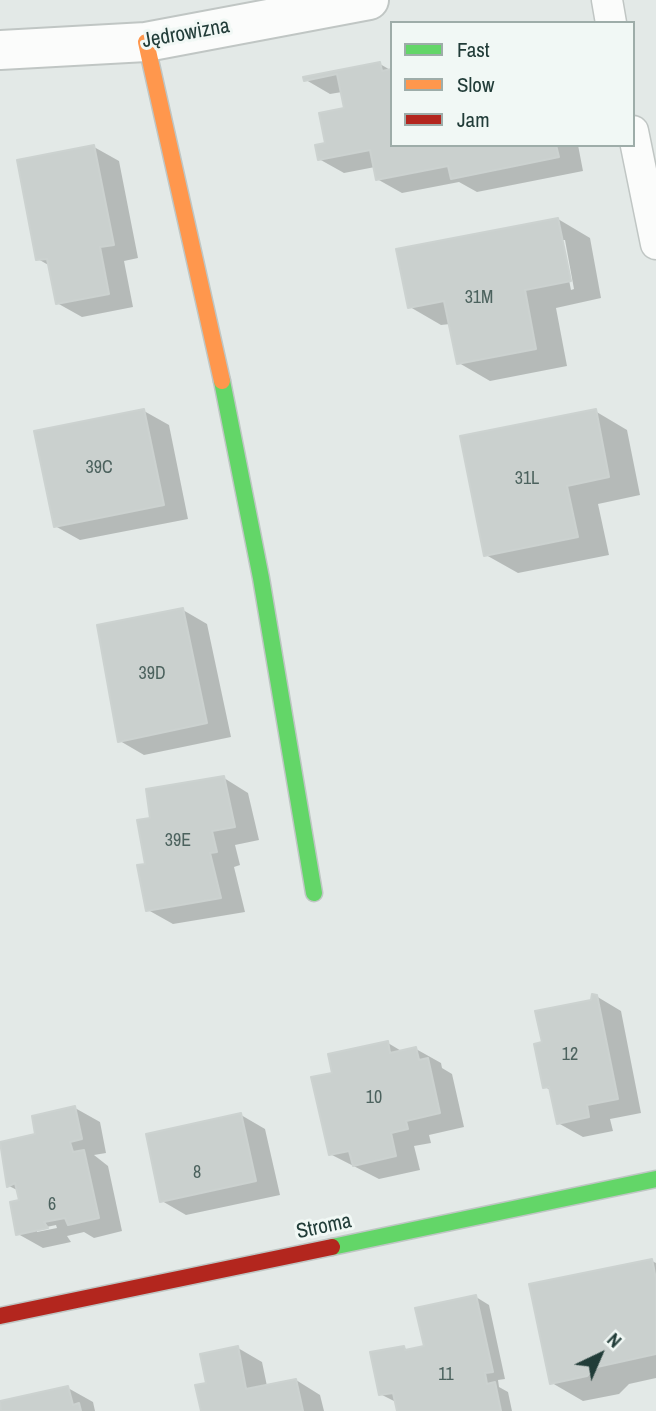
<!DOCTYPE html>
<html>
<head>
<meta charset="utf-8">
<style>
	body { margin:0 }
	#map { position:relative; width:656px; height:1411px; overflow:hidden; background:#e3e9e7; font-family:"Archivo Narrow",sans-serif }
	canvas { display:block }
	.legend { position:absolute; left:390px; top:21px; width:245px; height:126px; box-sizing:border-box; background:#f1f8f5; border:2px solid #9eada9; margin:0; padding:9px 12px; list-style:none; font-size:21px; color:#213c38 }
	.legend li { display:flex; align-items:center; gap:14px; height:35px }
	.legend b { width:35px; border:2px solid #9eada9 }
	.north { position:absolute; left:565px; top:1320px; width:70px; height:70px; -webkit-text-stroke:5px #f1f8f5; paint-order:stroke; rotate:44deg; font-size:19px; font-weight:700; line-height:28px; text-align:center; color:#213c38 }
	.north::after { content:''; display:block; margin:auto; width:24px; height:32px; background:#213c38; clip-path:polygon(50% 0,100% 100%,50% 72%,0 100%) }
</style>
</head>
<body>
<div id="map">
<canvas width="656" height="1411"></canvas>
<ul class="legend">
<li><b style="height:9px;background:#63d668"></b>Fast</li>
<li><b style="height:9px;background:#ff974d"></b>Slow</li>
<li><b style="height:9px;background:#b3261e"></b>Jam</li>
</ul>
<div class="north">N</div>
</div>
<script>
const ctx = document.querySelector('canvas').getContext('2d');
ctx.lineJoin = 'round';
function fill(path, color) {
  ctx.fillStyle = color;
  ctx.fill(path, 'evenodd');
}
function trace(path, color, width, dash) {
  ctx.strokeStyle = color;
  ctx.lineWidth = width;
  ctx.lineCap = dash ? 'butt' : 'round';
  ctx.setLineDash(dash || []);
  ctx.stroke(path);
}
function drawText(font, color, halo, rows, align = 'center') {
  ctx.font = font + ' "Archivo Narrow",sans-serif';
  ctx.lineWidth = 6;
  ctx.setLineDash([]);
  ctx.textBaseline = 'middle';
  ctx.strokeStyle = halo;
  ctx.fillStyle = color;
  for (const [text, x, y, turn = 0] of rows) {
    ctx.save();
    ctx.translate(x, y);
    ctx.rotate((+turn || 0) * Math.PI / 180);
    ctx.textAlign = isNaN(turn) ? turn : align;
    if (halo) ctx.strokeText(text, 0, 0);
    ctx.fillText(text, 0, 0);
    ctx.restore();
  }
}
fill(new Path2D(`
	M 380,64 L 392,71 L 392,145 L 578,145 L 583,171 L 477,192 L 459,182 L 402,193 L 377,179 L 375,167 L 344,173 L 319,159 L 346,109 L 342,92 L 330,94 L 306,80 Z
	M 94,147 L 119,161 L 138,258 L 124,261 L 133,307 L 82,317 L 57,303 L 50,266 L 38,259 Z
	M 558,219 L 590,238 L 601,298 L 556,308 L 567,366 L 490,381 L 459,363 L 450,324 L 441,325 L 410,307 ZM 561,240 L 565,240 L 574,289 L 571,290 Z
	M 144,411 L 169,425 L 188,519 L 80,540 L 55,526 Z
	M 595,411 L 627,430 L 640,495 L 598,504 L 609,555 L 518,573 L 486,555 Z
	M 183,610 L 207,624 L 231,737 L 144,755 L 120,741 Z
	M 224,778 L 248,793 L 259,840 L 235,845 L 240,865 L 234,867 L 245,912 L 173,924 L 148,910 L 147,865 L 152,819 Z
	M 596,996 L 621,1011 L 641,1113 L 610,1119 L 613,1131 L 583,1137 L 558,1123 L 552,1091 L 545,1087 L 544,1044 Z
	M 388,1043 L 403,1052 L 416,1049 L 441,1063 L 442,1068 L 452,1074 L 464,1127 L 429,1135 L 431,1143 L 414,1146 L 420,1170 L 379,1179 L 330,1154 L 334,1074 Z
	M 75,1108 L 100,1122 L 106,1153 L 94,1155 L 108,1166 L 122,1231 L 94,1238 L 84,1232 L 67,1236 L 71,1242 L 43,1248 L 18,1234 L 21,1202 L 19,1191 L 9,1186 L 0,1144 L 38,1135 ZM 56,1225 L 57,1228 L 37,1232 L 37,1229 Z
	M 241,1115 L 265,1129 L 280,1195 L 186,1215 L 162,1201 Z
	M 652,1261 L 656,1263 L 656,1378 L 629,1384 L 619,1394 L 583,1401 L 552,1383 Z
	M 476,1297 L 489,1305 L 505,1379 L 498,1380 L 499,1387 L 508,1392 L 512,1411 L 399,1411 L 396,1402 L 380,1394 L 404,1348 L 410,1351 L 426,1347 Z
	M 238,1348 L 262,1362 L 267,1386 L 296,1380 L 320,1395 L 324,1411 L 202,1411 L 209,1384 Z
	M 68,1388 L 93,1402 L 95,1411 L 3,1411 Z`), '#0003');
const building = new Path2D(`
	M 380,62 L 382,71 L 392,69 L 392,145 L 556,145 L 559,157 L 451,179 L 448,166 L 376,180 L 370,150 L 318,160 L 315,145 L 325,143 L 319,113 L 344,108 L 337,74 L 304,81 L 303,77 Z
	M 94,145 L 114,245 L 100,247 L 109,294 L 56,304 L 47,259 L 36,260 L 17,160 Z
	M 558,218 L 571,281 L 525,290 L 536,349 L 457,364 L 444,301 L 408,308 L 396,249 Z
	M 144,409 L 164,505 L 54,527 L 34,431 Z
	M 596,409 L 609,477 L 567,486 L 578,537 L 484,556 L 460,436 Z
	M 183,608 L 207,723 L 118,742 L 97,625 Z
	M 224,776 L 235,827 L 212,831 L 217,852 L 210,853 L 221,898 L 146,911 L 137,865 L 145,864 L 137,820 L 150,818 L 146,789 Z
	M 592,994 L 597,995 L 618,1099 L 587,1105 L 589,1117 L 557,1124 L 549,1087 L 543,1088 L 534,1044 L 542,1042 L 535,1011 L 591,1000 Z
	M 388,1041 L 390,1053 L 416,1047 L 419,1060 L 428,1058 L 440,1113 L 406,1121 L 408,1129 L 391,1133 L 396,1156 L 353,1166 L 349,1151 L 329,1155 L 311,1077 L 332,1073 L 328,1054 Z
	M 75,1106 L 82,1139 L 70,1142 L 73,1152 L 84,1150 L 99,1218 L 68,1225 L 65,1218 L 44,1222 L 48,1228 L 16,1235 L 10,1202 L 19,1200 L 15,1183 L 7,1187 L 0,1142 L 35,1134 L 32,1116 Z
	M 241,1113 L 256,1181 L 160,1202 L 146,1134 Z
	M 652,1259 L 656,1279 L 656,1354 L 597,1367 L 587,1376 L 550,1384 L 529,1284 Z
	M 476,1295 L 493,1372 L 485,1373 L 487,1384 L 495,1382 L 501,1411 L 397,1411 L 393,1393 L 379,1395 L 370,1352 L 404,1346 L 405,1350 L 424,1346 L 415,1308 Z
	M 238,1346 L 246,1389 L 296,1379 L 303,1411 L 201,1411 L 195,1385 L 206,1383 L 200,1354 Z
	M 68,1386 L 73,1405 L 79,1403 L 81,1411 L 1,1411 L 0,1401 Z`);
fill(building, '#cad0ce');
trace(building, '#ccd2d0', 2);
const lane = new Path2D(`
	M 607,0 L 611,23
	M 633,131 L 656,244`);
const street = new Path2D(`
	M 0,50 L 146,42 L 369,0`);
const fast = new Path2D(`
	M 222,381 L 261,578 L 314,893
	M 332,1247 L 656,1179`);
const slow = new Path2D(`
	M 146,42 L 222,381`);
const jam = new Path2D(`
	M 0,1316 L 332,1247`);
trace(lane, '#c0c6c4', 33);
trace(street, '#c0c6c4', 42);
trace(fast, '#bfc6c4', 19);
trace(slow, '#bfc6c4', 19);
trace(jam, '#bfc6c4', 19);
trace(lane, '#fbfcfb', 30);
trace(street, '#fbfcfb', 38);
trace(fast, '#63d668', 16);
trace(slow, '#ff974d', 16);
trace(jam, '#b3261e', 16);
drawText('18px', '#4c625e', null, [
	["31M",479,298],
	["39C",99,468],
	["31L",527,479],
	["39D",152,674],
	["39E",178,841],
	["12",570,1055],
	["10",374,1098],
	["8",197,1173],
	["6",52,1205],
	["11",446,1375]
]);
drawText('21px', '#213c38', '#f1f8f5', [
	["Jędrowizna",186,34,-10],
	["Stroma",324,1227,-12]
]);
</script>
</body>
</html>
